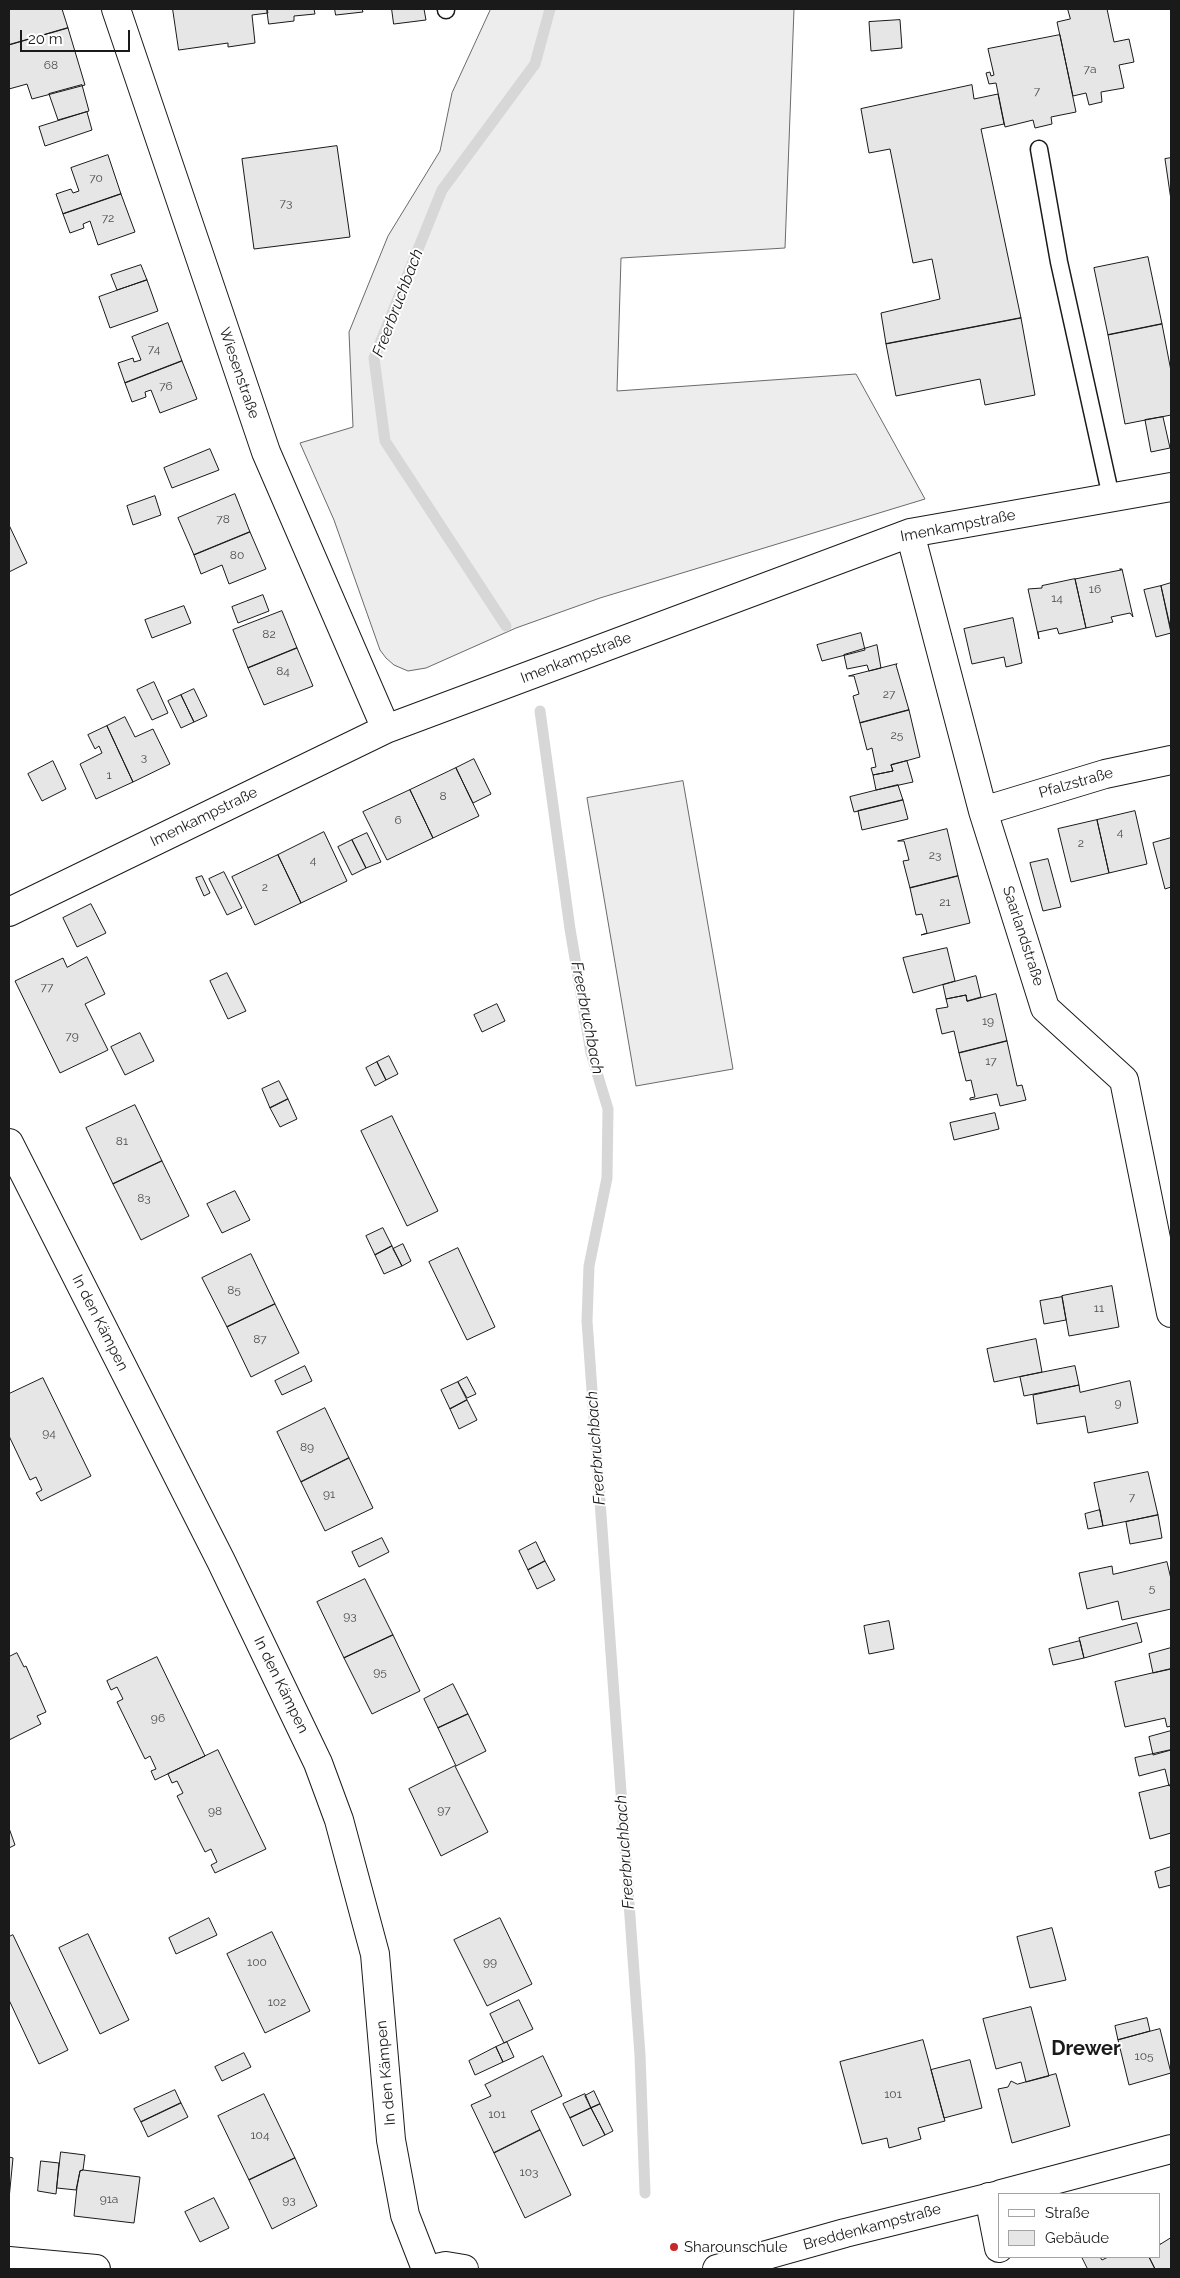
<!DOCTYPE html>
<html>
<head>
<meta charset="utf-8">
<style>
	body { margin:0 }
	#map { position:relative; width:1180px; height:2278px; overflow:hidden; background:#fff; font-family:Raleway,sans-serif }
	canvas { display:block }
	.frame { position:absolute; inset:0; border:10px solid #1a1a1a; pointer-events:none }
	.legend { position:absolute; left:998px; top:2193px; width:162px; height:65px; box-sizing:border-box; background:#fff; border:1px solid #a3a3a3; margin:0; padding:6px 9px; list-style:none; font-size:15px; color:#1a1a1a }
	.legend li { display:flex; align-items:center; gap:10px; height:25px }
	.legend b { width:25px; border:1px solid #a3a3a3 }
	.scale { position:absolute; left:20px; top:30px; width:110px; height:22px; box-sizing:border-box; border:2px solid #1a1a1a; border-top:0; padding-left:6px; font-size:15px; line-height:18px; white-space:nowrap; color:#1a1a1a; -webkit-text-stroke:4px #fff; paint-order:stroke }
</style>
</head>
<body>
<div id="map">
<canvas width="1180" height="2278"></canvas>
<div class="frame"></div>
<ul class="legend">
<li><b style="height:6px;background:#fff"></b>Straße</li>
<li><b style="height:14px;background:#e6e6e6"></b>Gebäude</li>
</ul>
<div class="scale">20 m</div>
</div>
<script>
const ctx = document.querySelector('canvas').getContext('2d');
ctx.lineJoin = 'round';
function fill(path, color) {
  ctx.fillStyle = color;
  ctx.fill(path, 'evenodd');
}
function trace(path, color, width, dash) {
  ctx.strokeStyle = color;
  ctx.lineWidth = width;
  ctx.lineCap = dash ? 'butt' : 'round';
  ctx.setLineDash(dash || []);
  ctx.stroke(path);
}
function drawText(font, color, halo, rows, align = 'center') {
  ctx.font = font + ' Raleway,sans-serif';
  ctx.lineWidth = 4;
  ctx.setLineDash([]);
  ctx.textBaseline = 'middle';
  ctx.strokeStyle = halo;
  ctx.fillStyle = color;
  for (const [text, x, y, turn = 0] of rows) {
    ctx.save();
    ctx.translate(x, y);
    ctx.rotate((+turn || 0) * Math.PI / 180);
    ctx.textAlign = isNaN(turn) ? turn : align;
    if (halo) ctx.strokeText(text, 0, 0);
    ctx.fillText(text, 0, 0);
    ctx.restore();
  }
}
const built = new Path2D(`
	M 491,9 L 794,9 L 785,248 L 621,258 L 617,391 L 856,374 L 925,499 L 600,598 L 516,628 L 426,668 L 408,671 L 394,665 L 386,658 L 380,650 L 334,520 L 300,443 L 353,427 L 349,332 L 388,236 L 440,151 L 452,93 Z
	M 683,781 L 733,1069 L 636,1086 L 587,798 Z`);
fill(built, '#ededed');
trace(built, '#6a6a6a', 1);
trace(new Path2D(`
	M 506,626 L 385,441 L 374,358 L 442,190 L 535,64 L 550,9
	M 540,711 L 570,929 L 591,1053 L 608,1109 L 607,1178 L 589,1266 L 587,1321 L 640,2055 L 645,2193`), '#d7d7d7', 11);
const building = new Path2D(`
	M 9,9 L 62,9 L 68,28 L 9,45 Z
	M 173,9 L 267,9 L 268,13 L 252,15 L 255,43 L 228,47 L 228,43 L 179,50 Z
	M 267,9 L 314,9 L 315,14 L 294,16 L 294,21 L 269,24 Z
	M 335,9 L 362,9 L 363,12 L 336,15 Z
	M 392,9 L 424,9 L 426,20 L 394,24 Z
	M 1068,9 L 1107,9 L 1114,42 L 1129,39 L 1134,62 L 1119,65 L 1124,88 L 1101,92 L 1102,102 L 1089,105 L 1086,93 L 1073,96 L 1057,22 L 1070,19 Z
	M 900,20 L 902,48 L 871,51 L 869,22 Z
	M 68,28 L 85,85 L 32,99 L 27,84 L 9,89 L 9,45 Z
	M 1060,35 L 1076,112 L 1051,117 L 1052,124 L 1035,128 L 1033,120 L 1005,127 L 996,83 L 989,84 L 986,73 L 990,72 L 991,76 L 994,75 L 988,49 Z
	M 82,85 L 89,111 L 58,120 L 49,94 Z
	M 972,85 L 974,99 L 998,94 L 1004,124 L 981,129 L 1021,318 L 886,344 L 881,313 L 940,299 L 932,259 L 913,263 L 890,149 L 869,153 L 861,109 Z
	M 87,112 L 92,130 L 45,146 L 39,127 Z
	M 337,146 L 350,237 L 254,249 L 242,159 Z
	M 108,155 L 121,194 L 63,214 L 56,194 L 71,189 L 73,193 L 79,191 L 71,168 Z
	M 1171,158 L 1171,200 L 1165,159 Z
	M 121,194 L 135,232 L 98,245 L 90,221 L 83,224 L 84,228 L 70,233 L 63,214 Z
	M 1148,257 L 1162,324 L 1108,335 L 1094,268 Z
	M 141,265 L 147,280 L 117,290 L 111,275 Z
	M 147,280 L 158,311 L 110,328 L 99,297 Z
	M 1021,318 L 1035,395 L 985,405 L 980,379 L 896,396 L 886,344 Z
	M 168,323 L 182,361 L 125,383 L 118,363 L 133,358 L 134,362 L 141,360 L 132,337 Z
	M 1162,324 L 1171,371 L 1171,415 L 1125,424 L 1108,335 Z
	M 182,361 L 197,399 L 160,413 L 151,390 L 145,392 L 146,397 L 132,402 L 125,383 Z
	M 1163,417 L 1170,448 L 1151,452 L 1145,420 Z
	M 210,449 L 219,470 L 172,488 L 164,468 Z
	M 235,494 L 250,532 L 194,555 L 178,518 Z
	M 155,496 L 161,515 L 133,525 L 127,506 Z
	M 9,525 L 27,563 L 9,572 Z
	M 250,532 L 266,569 L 229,584 L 222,565 L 201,574 L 194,555 Z
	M 1120,569 L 1122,569 L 1133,617 L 1130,613 L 1111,617 L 1113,622 L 1086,628 L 1075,579 L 1121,570 Z
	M 1075,579 L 1086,628 L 1059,634 L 1057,628 L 1038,632 L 1039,639 L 1028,589 L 1042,588 L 1042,586 Z
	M 1171,583 L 1171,630 L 1161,586 Z
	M 1161,586 L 1171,633 L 1156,637 L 1144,590 Z
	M 263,595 L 269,611 L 238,623 L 232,607 Z
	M 184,606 L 191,623 L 152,638 L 145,620 Z
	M 282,611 L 297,648 L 248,668 L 233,630 Z
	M 1013,618 L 1022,663 L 1006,667 L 1004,657 L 972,664 L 964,629 Z
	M 861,633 L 865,650 L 822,661 L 817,645 Z
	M 877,645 L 881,668 L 869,671 L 867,665 L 847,669 L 844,655 Z
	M 297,648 L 313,686 L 264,705 L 248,668 Z
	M 897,664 L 896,665 L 909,710 L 860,723 L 853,696 L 859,694 L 854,676 L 849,676 Z
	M 154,682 L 168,713 L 152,720 L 137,690 Z
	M 194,689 L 207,716 L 194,722 L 181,695 Z
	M 181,695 L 194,722 L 181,728 L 168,701 Z
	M 909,710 L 920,757 L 891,765 L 893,771 L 873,775 L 871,768 L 876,767 L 872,748 L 867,750 L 860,723 Z
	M 125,717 L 135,737 L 153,729 L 170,764 L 133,782 L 107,726 Z
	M 107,726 L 133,782 L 96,799 L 80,764 L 102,753 L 99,746 L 95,749 L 88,735 Z
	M 474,759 L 491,794 L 473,803 L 456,768 Z
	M 53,761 L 66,789 L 42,801 L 28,774 Z
	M 907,761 L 913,782 L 876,790 L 873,775 L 893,771 L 891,765 Z
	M 456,768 L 479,816 L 433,838 L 410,790 Z
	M 898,785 L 903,800 L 854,812 L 850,797 Z
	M 410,790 L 433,838 L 387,860 L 363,812 Z
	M 903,800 L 908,819 L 862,830 L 858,811 Z
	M 1135,811 L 1147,864 L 1109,873 L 1097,820 Z
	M 1097,820 L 1109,873 L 1071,882 L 1058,829 Z
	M 947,829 L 958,876 L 910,888 L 903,861 L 909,860 L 904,841 L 898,841 Z
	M 324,832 L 347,881 L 301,903 L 278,855 Z
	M 367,833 L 381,862 L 366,868 L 352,840 Z
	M 1171,838 L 1171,887 L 1165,889 L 1153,843 Z
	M 352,840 L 366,868 L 352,875 L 338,847 Z
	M 278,855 L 301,903 L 255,925 L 232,877 Z
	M 1048,859 L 1061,907 L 1043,911 L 1030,863 Z
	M 224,872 L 242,908 L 227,915 L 209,879 Z
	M 202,876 L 210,893 L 204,896 L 196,878 Z
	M 958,876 L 970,923 L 921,935 L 927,933 L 922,914 L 916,915 L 910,888 Z
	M 91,904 L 106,933 L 77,947 L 63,918 Z
	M 947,948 L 955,981 L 913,993 L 903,958 Z
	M 87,957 L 105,994 L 85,1004 L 108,1050 L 60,1073 L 15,981 L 63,958 L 67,967 Z
	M 227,973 L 246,1011 L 228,1019 L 210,981 Z
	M 976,976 L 981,997 L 967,1001 L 966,995 L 946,999 L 943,985 Z
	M 996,994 L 1007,1041 L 959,1053 L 954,1031 L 942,1034 L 936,1009 L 948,1007 L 946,999 L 966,995 L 967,1001 Z
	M 497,1004 L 505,1021 L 482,1032 L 474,1015 Z
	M 140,1033 L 154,1061 L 125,1075 L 111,1047 Z
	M 1007,1041 L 1017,1086 L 1022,1085 L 1026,1100 L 1000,1106 L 997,1094 L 970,1100 L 970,1098 L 975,1097 L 971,1080 L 966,1081 L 959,1053 Z
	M 389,1056 L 398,1074 L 386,1080 L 377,1062 Z
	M 377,1062 L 386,1080 L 375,1086 L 366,1068 Z
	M 279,1081 L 288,1099 L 270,1108 L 262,1089 Z
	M 288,1099 L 297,1119 L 280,1127 L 270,1108 Z
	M 135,1105 L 162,1161 L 113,1184 L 86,1128 Z
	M 995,1113 L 999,1129 L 954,1140 L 950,1123 Z
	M 392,1116 L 438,1211 L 407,1226 L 361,1131 Z
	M 162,1161 L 189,1216 L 141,1240 L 113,1184 Z
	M 235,1191 L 250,1220 L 222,1233 L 207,1204 Z
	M 383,1228 L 392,1246 L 375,1255 L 366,1236 Z
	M 403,1244 L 411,1261 L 402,1266 L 393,1249 Z
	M 392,1246 L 402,1266 L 384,1274 L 375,1255 Z
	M 458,1248 L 495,1327 L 467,1340 L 429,1262 Z
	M 251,1254 L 275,1304 L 227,1327 L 202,1278 Z
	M 1112,1286 L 1119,1327 L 1069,1336 L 1062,1296 Z
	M 1062,1297 L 1066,1320 L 1044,1324 L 1040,1301 Z
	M 275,1304 L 299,1353 L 251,1377 L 227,1327 Z
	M 1036,1339 L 1042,1372 L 994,1382 L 987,1349 Z
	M 305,1366 L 312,1381 L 282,1395 L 275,1381 Z
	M 1075,1366 L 1079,1385 L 1024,1396 L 1020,1377 Z
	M 467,1377 L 476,1394 L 467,1398 L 458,1382 Z
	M 43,1378 L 91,1476 L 41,1501 L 36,1493 L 42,1490 L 36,1477 L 30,1480 L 9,1436 L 9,1394 Z
	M 1130,1381 L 1138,1423 L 1088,1433 L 1085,1416 L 1037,1424 L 1033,1395 L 1079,1385 L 1080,1392 Z
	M 458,1382 L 467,1400 L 450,1409 L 441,1390 Z
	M 467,1400 L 477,1420 L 459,1429 L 450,1409 Z
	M 325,1408 L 349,1458 L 301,1482 L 277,1432 Z
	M 349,1458 L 373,1508 L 325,1531 L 301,1482 Z
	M 1148,1472 L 1158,1515 L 1103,1526 L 1094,1483 Z
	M 1100,1510 L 1103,1526 L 1088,1529 L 1085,1514 Z
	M 1158,1515 L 1162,1538 L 1130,1544 L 1126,1522 Z
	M 382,1538 L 389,1552 L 359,1567 L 352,1552 Z
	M 536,1542 L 545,1561 L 528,1570 L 519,1551 Z
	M 545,1561 L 555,1580 L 537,1589 L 528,1570 Z
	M 1167,1562 L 1171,1579 L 1171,1609 L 1122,1620 L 1118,1601 L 1087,1609 L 1079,1573 L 1112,1566 L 1113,1574 Z
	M 365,1579 L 393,1635 L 344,1658 L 317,1602 Z
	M 889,1621 L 894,1649 L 869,1654 L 864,1626 Z
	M 1137,1623 L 1142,1642 L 1084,1658 L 1079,1638 Z
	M 393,1635 L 420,1691 L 372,1714 L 344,1658 Z
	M 1080,1641 L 1084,1658 L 1053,1665 L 1049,1649 Z
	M 1171,1648 L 1171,1669 L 1153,1673 L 1149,1654 Z
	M 17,1653 L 24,1667 L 26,1666 L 46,1712 L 37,1716 L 41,1724 L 9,1740 L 9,1657 Z
	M 157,1657 L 205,1756 L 155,1780 L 151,1771 L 156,1769 L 150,1756 L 145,1759 L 117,1702 L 123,1699 L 117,1687 L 111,1690 L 107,1681 Z
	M 1171,1669 L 1171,1726 L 1167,1727 L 1165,1718 L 1125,1727 L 1115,1682 Z
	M 453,1684 L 468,1714 L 438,1728 L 424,1699 Z
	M 468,1714 L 486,1751 L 456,1766 L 438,1728 Z
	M 1171,1731 L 1171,1750 L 1153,1755 L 1149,1737 Z
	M 218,1750 L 266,1849 L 215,1873 L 211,1865 L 217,1862 L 211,1849 L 205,1852 L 177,1796 L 183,1793 L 177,1781 L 172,1783 L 168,1774 Z
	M 1171,1750 L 1171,1785 L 1169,1786 L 1165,1769 L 1139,1776 L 1135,1758 Z
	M 455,1766 L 488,1832 L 441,1856 L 409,1789 Z
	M 1171,1785 L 1171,1833 L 1150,1839 L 1139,1793 Z
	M 9,1828 L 15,1845 L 9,1848 Z
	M 1171,1867 L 1171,1885 L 1159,1888 L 1155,1872 Z
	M 209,1918 L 217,1935 L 176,1954 L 169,1938 Z
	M 500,1918 L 532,1984 L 487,2006 L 454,1940 Z
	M 1052,1928 L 1066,1980 L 1030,1988 L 1017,1937 Z
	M 272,1932 L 310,2011 L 265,2033 L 227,1954 Z
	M 88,1934 L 129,2020 L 100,2034 L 59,1948 Z
	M 13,1935 L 68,2050 L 39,2064 L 9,2000 L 9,1937 Z
	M 519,2000 L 533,2029 L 504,2043 L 490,2014 Z
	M 1031,2007 L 1049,2076 L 1026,2082 L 1021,2062 L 996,2069 L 983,2019 Z
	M 1147,2018 L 1150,2031 L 1118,2040 L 1115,2026 Z
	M 1160,2029 L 1171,2073 L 1129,2085 L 1118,2040 Z
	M 923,2040 L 945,2121 L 918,2128 L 921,2139 L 889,2148 L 887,2138 L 862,2144 L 840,2062 Z
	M 507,2042 L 514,2057 L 503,2062 L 496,2047 Z
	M 496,2047 L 503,2062 L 475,2075 L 469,2061 Z
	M 244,2053 L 251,2067 L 222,2081 L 215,2067 Z
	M 543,2056 L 562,2096 L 531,2111 L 540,2130 L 494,2153 L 471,2105 L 491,2096 L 485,2085 Z
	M 970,2060 L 982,2108 L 944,2118 L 931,2070 Z
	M 1056,2074 L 1070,2126 L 1012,2143 L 998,2089 L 1008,2087 L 1011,2081 L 1017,2084 Z
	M 175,2090 L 181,2103 L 141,2122 L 134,2109 Z
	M 594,2091 L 600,2104 L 591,2108 L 585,2096 Z
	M 264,2094 L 295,2158 L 249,2180 L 218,2116 Z
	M 585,2094 L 591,2108 L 570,2118 L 563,2104 Z
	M 181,2103 L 188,2117 L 148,2137 L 141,2122 Z
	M 600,2104 L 613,2131 L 605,2135 L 591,2108 Z
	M 591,2108 L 605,2135 L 583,2146 L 570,2118 Z
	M 540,2130 L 571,2195 L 525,2218 L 494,2153 Z
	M 61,2152 L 85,2155 L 83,2170 L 80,2171 L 76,2190 L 57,2188 Z
	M 9,2157 L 13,2158 L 9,2199 Z
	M 295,2158 L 317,2206 L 272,2229 L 249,2180 Z
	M 41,2161 L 59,2163 L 56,2194 L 38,2191 Z
	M 83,2170 L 140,2177 L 134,2223 L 74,2216 L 77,2187 L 80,2171 Z
	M 214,2198 L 229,2228 L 200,2242 L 185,2212 Z
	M 1171,2238 L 1171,2269 L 1155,2269 L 1149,2257 L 1159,2257 L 1159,2241 L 1160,2244 Z
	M 1082,2257 L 1100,2257 L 1102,2260 L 1108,2257 L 1149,2257 L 1155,2269 L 1088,2269 Z`);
fill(building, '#e6e6e6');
trace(building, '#1a1a1a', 1);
const service = new Path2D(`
	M 446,9 L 446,10
	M 1039,149 L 1059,262 L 1111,497`);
const minor = new Path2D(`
	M 116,9 L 266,452 L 386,729
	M 910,533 L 983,811 L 1045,1008 L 1124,1080 L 1171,1313
	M 983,811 L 1105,774 L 1171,760
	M 9,912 L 386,729 L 910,533 L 1171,487
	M 9,1143 L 221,1561 L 318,1763 L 339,1820 L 375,1954 L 391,2140 L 405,2215 L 426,2269
	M 989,2197 L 999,2248
	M 9,2261 L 96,2269`);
const tertiary = new Path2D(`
	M 1001,2194 L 1171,2149
	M 432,2269 L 446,2266 L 464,2269
	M 717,2269 L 845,2233 L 999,2195`);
trace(service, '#1a1a1a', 19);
trace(minor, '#1a1a1a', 30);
trace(tertiary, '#1a1a1a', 30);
trace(service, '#fff', 16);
trace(minor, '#fff', 28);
trace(tertiary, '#fff', 28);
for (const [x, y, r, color] of [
	[674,2247,5,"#c62828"]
]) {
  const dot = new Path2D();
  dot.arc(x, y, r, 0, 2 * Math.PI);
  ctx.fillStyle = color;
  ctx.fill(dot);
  trace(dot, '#fff', 2);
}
drawText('12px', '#4d4d4d', null, [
	["68",51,65],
	["7a",1090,69],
	["7",1037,91],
	["70",96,178],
	["73",286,203],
	["72",108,218],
	["74",154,349],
	["76",166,386],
	["78",223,519],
	["80",237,555],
	["16",1095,589],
	["14",1057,598],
	["82",269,634],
	["84",283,671],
	["27",889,694],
	["25",897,735],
	["3",144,757],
	["1",109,775],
	["8",443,796],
	["6",398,820],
	["4",1120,832],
	["2",1081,843],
	["23",935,855],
	["4",313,860],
	["2",265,887],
	["21",945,902],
	["77",47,987],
	["19",988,1021],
	["79",72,1036],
	["17",991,1061],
	["81",122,1141],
	["83",144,1198],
	["85",234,1290],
	["11",1099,1308],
	["87",260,1339],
	["9",1118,1403],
	["94",49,1433],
	["89",307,1447],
	["91",329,1494],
	["7",1132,1497],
	["5",1152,1588],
	["93",350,1616],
	["95",380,1672],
	["96",158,1718],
	["97",444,1810],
	["98",215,1811],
	["100",257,1962],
	["99",490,1962],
	["102",277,2002],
	["105",1144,2056],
	["101",893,2094],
	["101",497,2114],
	["104",260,2135],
	["103",529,2172],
	["91a",109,2199],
	["93",289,2200]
]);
drawText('15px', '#1a1a1a', '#fff', [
	["Wiesenstraße",239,373,71],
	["Imenkampstraße",958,526,-11],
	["Imenkampstraße",576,658,-21],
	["Pfalzstraße",1076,783,-16],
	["Imenkampstraße",204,817,-26],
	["Saarlandstraße",1023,936,72],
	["In den Kämpen",100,1323,63],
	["In den Kämpen",281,1685,64],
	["In den Kämpen",386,2073,-95],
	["Breddenkampstraße",872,2227,-15]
]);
drawText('15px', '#1a1a1a', '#fff', [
	["Sharounschule",684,2247]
], 'left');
drawText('italic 16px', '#1a1a1a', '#fff', [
	["Freerbruchbach",398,303,-69],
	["Freerbruchbach",587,1018,79],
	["Freerbruchbach",596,1448,-94],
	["Freerbruchbach",625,1852,-94]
]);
drawText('bold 20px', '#1a1a1a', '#fff', [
	["Drewer",1086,2049]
]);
</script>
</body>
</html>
